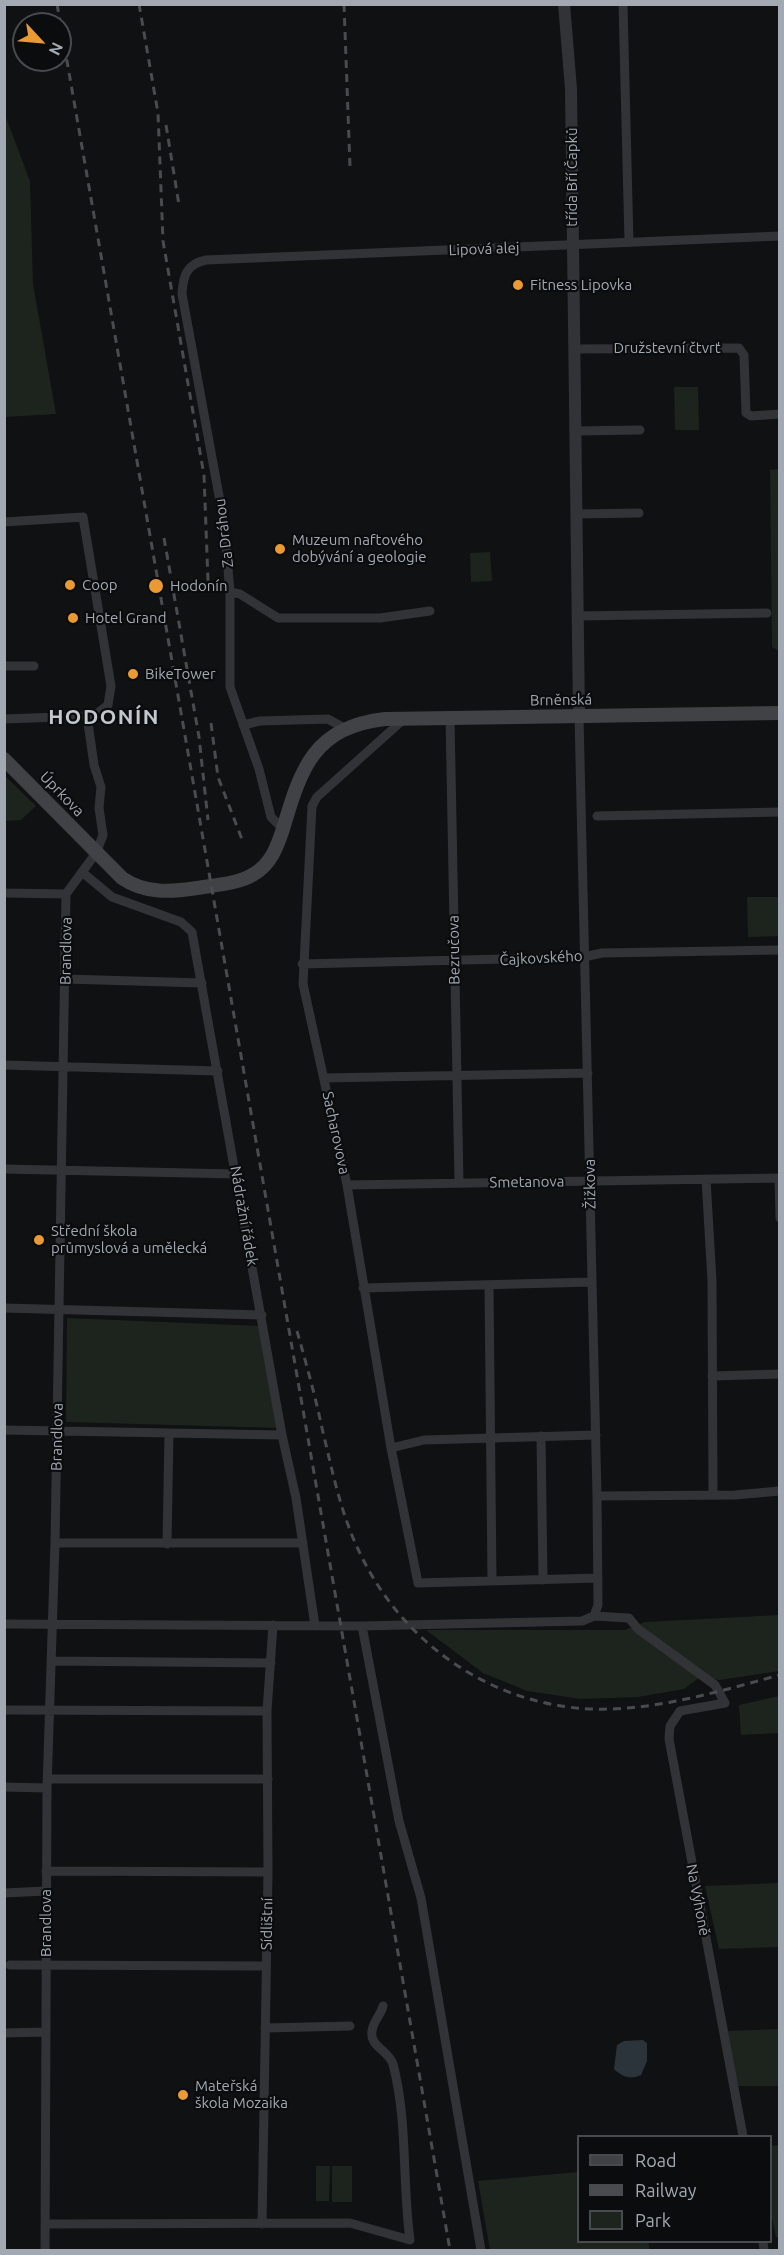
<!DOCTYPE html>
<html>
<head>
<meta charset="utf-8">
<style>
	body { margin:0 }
	#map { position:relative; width:784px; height:2255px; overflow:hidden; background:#101112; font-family:Ubuntu,sans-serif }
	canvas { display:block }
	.frame { position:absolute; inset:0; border:6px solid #a2a9b2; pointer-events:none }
	.legend { position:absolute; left:577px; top:2135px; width:195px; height:108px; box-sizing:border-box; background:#0b0c0d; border:2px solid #474b4f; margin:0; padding:8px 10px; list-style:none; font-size:18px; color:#a2a9b2 }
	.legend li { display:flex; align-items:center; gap:12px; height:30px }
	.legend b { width:30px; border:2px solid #474b4f }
	.north { position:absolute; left:12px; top:12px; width:60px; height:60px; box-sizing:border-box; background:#0b0c0d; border:2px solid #474b4f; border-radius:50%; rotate:116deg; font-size:16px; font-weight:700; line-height:24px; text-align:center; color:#a2a9b2 }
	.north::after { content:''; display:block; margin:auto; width:21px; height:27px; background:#e99a32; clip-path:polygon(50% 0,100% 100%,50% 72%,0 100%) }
</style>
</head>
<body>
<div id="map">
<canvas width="784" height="2255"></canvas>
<div class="frame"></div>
<ul class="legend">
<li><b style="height:8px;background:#404246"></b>Road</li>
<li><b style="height:8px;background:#494b4f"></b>Railway</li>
<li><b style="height:16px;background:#1d241d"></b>Park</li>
</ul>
<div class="north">N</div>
</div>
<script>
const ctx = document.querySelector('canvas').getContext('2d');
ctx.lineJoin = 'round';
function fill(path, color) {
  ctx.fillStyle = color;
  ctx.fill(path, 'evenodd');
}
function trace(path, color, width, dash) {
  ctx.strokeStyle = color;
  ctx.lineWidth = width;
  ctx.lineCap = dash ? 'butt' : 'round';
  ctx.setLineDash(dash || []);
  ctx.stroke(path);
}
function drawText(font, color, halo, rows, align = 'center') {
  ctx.font = font + ' Ubuntu,sans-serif';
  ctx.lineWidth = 4.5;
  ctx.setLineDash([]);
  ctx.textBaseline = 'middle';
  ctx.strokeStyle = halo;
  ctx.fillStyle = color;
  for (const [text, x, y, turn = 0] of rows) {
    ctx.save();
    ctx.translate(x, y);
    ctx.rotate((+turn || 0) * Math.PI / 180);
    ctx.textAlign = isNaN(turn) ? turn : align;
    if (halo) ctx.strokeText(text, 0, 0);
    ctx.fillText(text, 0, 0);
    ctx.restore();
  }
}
fill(new Path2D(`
	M 5,115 L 30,181 L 33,284 L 56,414 L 5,417 Z
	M 674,387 L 698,387 L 699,430 L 675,430 Z
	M 779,469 L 779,651 L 772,647 L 770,470 Z
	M 490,552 L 492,581 L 471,582 L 470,553 Z
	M 4,775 L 36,806 L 21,820 L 5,821 Z
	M 747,897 L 779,897 L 779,936 L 748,937 Z
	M 67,1318 L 260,1326 L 279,1428 L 66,1422 Z
	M 779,1615 L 779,1671 L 720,1680 L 700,1677 L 684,1689 L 638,1697 L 580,1699 L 527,1691 L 483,1673 L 426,1630 L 625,1630 L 645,1622 Z
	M 779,1696 L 779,1733 L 741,1735 L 739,1705 Z
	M 779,1883 L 779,1947 L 719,1949 L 705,1886 Z
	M 779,2029 L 779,2086 L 737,2086 L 728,2031 Z
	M 779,2145 L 780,2237 L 776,2237 L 771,2214 L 770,2146 Z
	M 316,2166 L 330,2166 L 329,2201 L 316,2201 Z
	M 332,2166 L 352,2166 L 352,2202 L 332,2202 Z
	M 578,2172 L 578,2242 L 648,2242 L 650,2250 L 490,2250 L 478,2181 Z`), '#1d241d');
fill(new Path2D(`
	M 643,2040 L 647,2043 L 647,2061 L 641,2075 C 631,2080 622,2077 614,2069 L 617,2045 L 624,2041 Z`), '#2b343a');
trace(new Path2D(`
	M 623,4 L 629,242
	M 575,349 L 739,348 L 744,355 L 746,413 L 751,416 L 780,414
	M 575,431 L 640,430
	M 577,514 L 639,513
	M 4,522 L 83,517 L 111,686 L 108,705 L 95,715 L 87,716 L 4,719
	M 230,592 L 240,594 L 278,618 L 380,618 L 430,611
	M 577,616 L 767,613
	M 4,666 L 34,666
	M 579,716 L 597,1496 L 598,1605 L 594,1616
	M 450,718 L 459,1183
	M 404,719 L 317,797 L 312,806 L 303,984 L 347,1185 L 391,1448 L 418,1583 L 598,1578
	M 243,725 L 260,721 L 328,719 L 344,728
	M 597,816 L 780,812
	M 283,829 L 271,817 L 259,769 L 230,687 L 230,592 L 224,523 L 182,294 C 183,275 187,264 206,260 L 780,236
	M 82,872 L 112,897 L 181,922 L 192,932 L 282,1435 L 296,1498 L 315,1626
	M 4,893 L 66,894
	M 302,964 L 584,957 L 602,953 L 780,950
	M 65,979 L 202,983
	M 4,1065 L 218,1071
	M 325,1078 L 588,1073
	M 4,1169 L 237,1174
	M 779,1178 L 780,1218
	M 706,1179 L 712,1281 L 713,1495
	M 347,1185 L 780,1178
	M 489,1285 L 492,1581
	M 363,1288 L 592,1282
	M 4,1308 L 262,1315
	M 712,1376 L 780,1374
	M 4,1430 L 282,1435
	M 541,1436 L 543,1580
	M 391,1448 L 424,1440 L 596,1435
	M 597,1496 L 735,1495 L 780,1491
	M 55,1543 L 303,1543
	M 167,1544 L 169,1433
	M 594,1616 L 629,1618 L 638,1629 L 715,1685 L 725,1703 L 680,1711 L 670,1726 L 669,1739 L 743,2136
	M 4,1624 L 362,1626 L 582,1621 L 594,1616
	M 362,1626 L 399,1821 L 421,1898 L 481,2250
	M 51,1661 L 271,1663
	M 4,1710 L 267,1711
	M 48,1779 L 268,1779
	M 4,1787 L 47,1788
	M 46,1871 L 268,1872
	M 4,1893 L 46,1891
	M 10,1965 L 266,1966
	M 265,2028 L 350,2026
	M 4,2033 L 44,2032
	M 45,2224 L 350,2223 L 410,2240 C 402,2182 408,2122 393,2064 C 389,2051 369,2046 372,2031 C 373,2021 381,2015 383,2006
	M 262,2224 L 268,1872 L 267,1711 L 273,1625
	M 763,2242 L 764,2250
	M 45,2250 L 47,1788 L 55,1543 L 66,894 L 96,853 L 103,835 L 99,808 L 101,787 L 94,765 L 87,716`), '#323337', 9);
trace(new Path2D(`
	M 564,4 L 571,89 L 579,716`), '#323337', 12);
trace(new Path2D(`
	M 4,759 L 122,878 C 145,894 171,892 197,888 C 215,885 238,884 254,874 C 271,864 277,847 283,829 C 301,768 314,727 385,719 L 780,713`), '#404246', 14);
trace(new Path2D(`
	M 57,4 L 450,2250
	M 139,4 L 158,113 L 163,241 L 204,475 L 208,581
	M 344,4 L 350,167
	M 166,125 L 179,205
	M 164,538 L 199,737 L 208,820
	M 211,723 L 218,777 L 243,842
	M 297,1331 C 306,1363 315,1395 322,1428 C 332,1469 340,1511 358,1549 C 403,1648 502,1713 611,1709 C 668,1707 724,1690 780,1675`), '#494b4f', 3, [8, 6]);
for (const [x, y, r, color] of [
	[518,285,6,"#e99a32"],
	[280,549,6,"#e99a32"],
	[70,585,6,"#e99a32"],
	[156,586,8,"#e99a32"],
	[73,618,6,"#e99a32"],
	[133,674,6,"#e99a32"],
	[39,1240,6,"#e99a32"],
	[183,2095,6,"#e99a32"]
]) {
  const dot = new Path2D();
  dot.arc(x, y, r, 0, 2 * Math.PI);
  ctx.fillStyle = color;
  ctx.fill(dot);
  trace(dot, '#0b0c0d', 2);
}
drawText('15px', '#a2a9b2', '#0b0c0d', [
	["třída Bří Čapků",572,177,-90],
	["Lipová alej",484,249,-2],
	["Družstevní čtvrť",667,348],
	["Za Dráhou",224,533,-97],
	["Brněnská",561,700,-1],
	["Úprkova",62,794,46],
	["Bezručova",454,950,-91],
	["Brandlova",66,951,-89],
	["Čajkovského",541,958,-3],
	["Sacharovova",336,1133,78],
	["Smetanova",527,1182,-1],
	["Žižkova",590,1184,-91],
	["Nádražní řádek",244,1216,80],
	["Brandlova",57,1437,-89],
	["Na Výhoně",698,1900,79],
	["Brandlova",46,1923,-90],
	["Sídlištní",267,1924,-89]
]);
drawText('15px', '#a2a9b2', '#0b0c0d', [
	["Fitness Lipovka",530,285],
	["Muzeum naftového",292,540],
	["dobývání a geologie",292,557],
	["Coop",82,585],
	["Hodonín",170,586],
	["Hotel Grand",85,618],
	["BikeTower",145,674],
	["Střední škola",51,1231],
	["průmyslová a umělecká",51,1248],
	["Mateřská",195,2086],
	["škola Mozaika",195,2103]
], 'left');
ctx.letterSpacing = '1.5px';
drawText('bold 21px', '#c3c7ce', '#0b0c0d', [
	["HODONÍN",104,717]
]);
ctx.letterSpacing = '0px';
</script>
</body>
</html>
